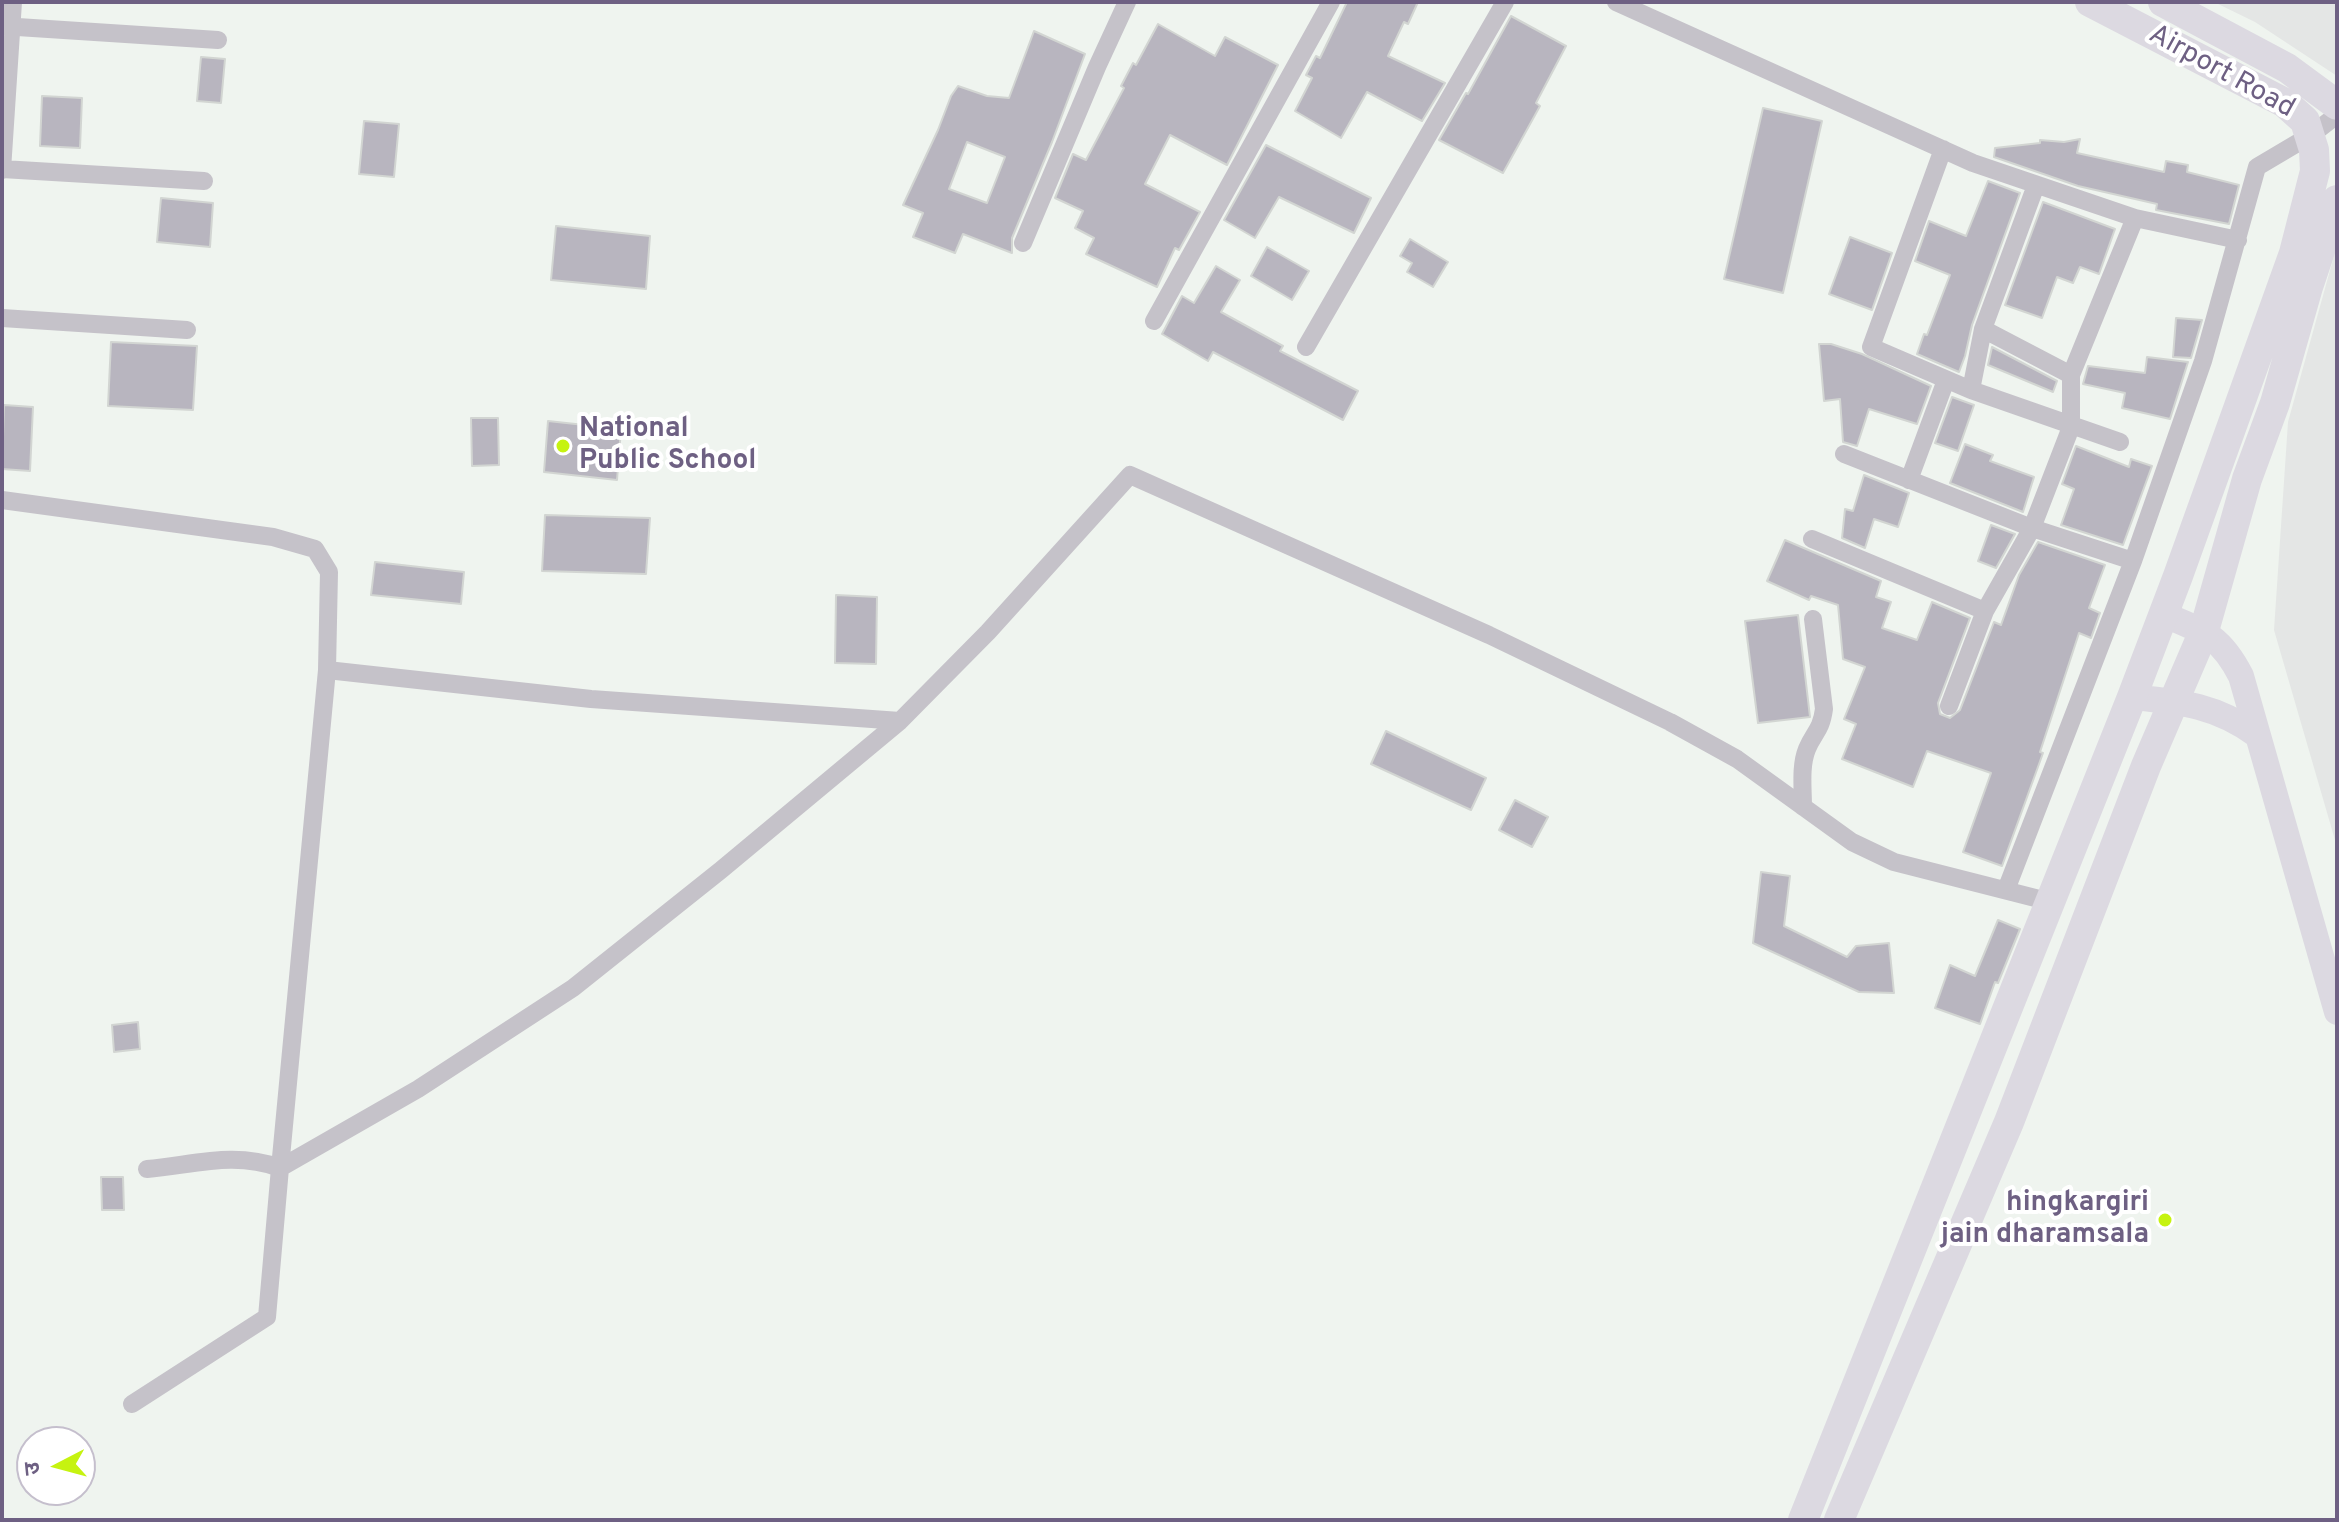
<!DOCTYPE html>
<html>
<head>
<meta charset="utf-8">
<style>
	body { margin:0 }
	#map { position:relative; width:2339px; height:1522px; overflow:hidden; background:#eff4ef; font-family:Overpass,"Noto Sans Devanagari",sans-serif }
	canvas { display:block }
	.frame { position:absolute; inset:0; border:4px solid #6e6083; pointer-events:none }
	.north { position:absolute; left:16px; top:1426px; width:80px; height:80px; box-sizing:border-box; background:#fff; border:2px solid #c5bfcd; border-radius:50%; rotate:264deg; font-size:22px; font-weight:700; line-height:32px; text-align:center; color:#6e6083 }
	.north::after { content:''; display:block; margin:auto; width:28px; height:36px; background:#c6f310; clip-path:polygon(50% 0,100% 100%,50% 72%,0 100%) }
</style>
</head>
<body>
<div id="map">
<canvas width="2339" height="1522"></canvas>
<div class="frame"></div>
<div class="north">उ</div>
</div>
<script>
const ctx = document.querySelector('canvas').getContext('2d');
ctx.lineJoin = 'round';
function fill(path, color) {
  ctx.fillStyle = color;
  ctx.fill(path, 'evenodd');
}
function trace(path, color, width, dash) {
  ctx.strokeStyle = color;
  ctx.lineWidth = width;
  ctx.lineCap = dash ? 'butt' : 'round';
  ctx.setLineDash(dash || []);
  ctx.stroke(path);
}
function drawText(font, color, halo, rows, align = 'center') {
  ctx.font = font + ' Overpass,sans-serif';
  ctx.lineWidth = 8;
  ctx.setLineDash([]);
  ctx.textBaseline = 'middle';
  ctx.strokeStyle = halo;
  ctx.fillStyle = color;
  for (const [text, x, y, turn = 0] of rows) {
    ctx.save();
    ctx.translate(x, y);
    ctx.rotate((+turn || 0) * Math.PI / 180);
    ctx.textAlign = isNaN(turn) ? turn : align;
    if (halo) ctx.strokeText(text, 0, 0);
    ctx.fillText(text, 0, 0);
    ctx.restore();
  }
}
fill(new Path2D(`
	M 2214,2 L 2337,2 L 2337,76 L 2255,22 Z
	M 2337,245 L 2337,847 L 2274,630 L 2288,422 Z`), '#e4e6e5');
const building = new Path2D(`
	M 1347,2 L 1418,2 L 1408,24 L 1404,22 L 1388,56 L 1445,83 L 1422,121 L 1367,92 L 1341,138 L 1295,111 L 1312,78 L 1306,75 L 1316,56 L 1320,58 Z
	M 1511,16 L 1566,46 L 1536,103 L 1540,106 L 1503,173 L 1439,140 L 1466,93 L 1468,94 Z
	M 1158,24 L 1215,56 L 1225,37 L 1278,65 L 1227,165 L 1170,135 L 1145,184 L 1200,212 L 1179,250 L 1175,248 L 1157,287 L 1086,254 L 1094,238 L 1075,228 L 1083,211 L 1055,198 L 1073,154 L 1086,160 L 1124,88 L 1121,86 L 1133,63 L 1136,65 Z
	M 1034,31 L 1085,54 L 1052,142 L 1012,238 L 1012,253 L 963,234 L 955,253 L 913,237 L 923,213 L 903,205 L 938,130 L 951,96 L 958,86 L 987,96 L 1009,98 ZM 967,142 L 1005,157 L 987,203 L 949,189 Z
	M 201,57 L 225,59 L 221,103 L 197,101 Z
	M 42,96 L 82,98 L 80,148 L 40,146 Z
	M 1763,108 L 1822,121 L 1783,293 L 1724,279 Z
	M 364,121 L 399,124 L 394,177 L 359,174 Z
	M 2080,139 L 2077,153 L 2164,172 L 2166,161 L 2188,165 L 2187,172 L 2239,185 L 2229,224 L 2156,210 L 2157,204 L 2078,186 L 1994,157 L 1995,148 L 2040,143 L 2040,140 L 2064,142 Z
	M 1266,145 L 1371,198 L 1354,233 L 1279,197 L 1255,238 L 1224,220 Z
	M 1988,181 L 2020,193 L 1972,325 L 1965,356 L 1959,372 L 1917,354 L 1924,334 L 1927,335 L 1950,275 L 1915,261 L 1929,221 L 1966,236 Z
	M 161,198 L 213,203 L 210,247 L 157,242 Z
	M 2043,202 L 2115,229 L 2099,274 L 2080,267 L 2073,283 L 2057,277 L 2042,318 L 2005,305 Z
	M 556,226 L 650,236 L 646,289 L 551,280 Z
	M 1850,237 L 1892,253 L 1872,310 L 1829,294 Z
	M 1410,239 L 1448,262 L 1433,287 L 1407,272 L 1412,263 L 1400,256 Z
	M 1267,247 L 1309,271 L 1292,300 L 1251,276 Z
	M 1216,266 L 1240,280 L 1221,312 L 1283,346 L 1280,351 L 1358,391 L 1343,420 L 1213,352 L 1208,361 L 1162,334 L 1182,296 L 1194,303 Z
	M 2176,318 L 2202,320 L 2191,358 L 2173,357 Z
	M 111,342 L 197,346 L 193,410 L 108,406 Z
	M 1819,344 L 1831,344 L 1862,354 L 1931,386 L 1917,424 L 1869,409 L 1857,446 L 1843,442 L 1840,399 L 1824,401 Z
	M 1992,347 L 2057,381 L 2053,392 L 1988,365 Z
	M 2147,357 L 2188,362 L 2170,419 L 2122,408 L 2125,393 L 2083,384 L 2088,366 L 2145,373 Z
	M 1952,397 L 1974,405 L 1958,451 L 1935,443 Z
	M 4,405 L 33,407 L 30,471 L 2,469 Z
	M 471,418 L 498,418 L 499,465 L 472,466 Z
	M 548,421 L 621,429 L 617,480 L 544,472 Z
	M 1965,444 L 1993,455 L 1990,461 L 2034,477 L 2023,512 L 1950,483 Z
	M 2076,446 L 2129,467 L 2131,459 L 2152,466 L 2123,545 L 2061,525 L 2074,489 L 2062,484 Z
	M 1864,475 L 1909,493 L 1898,527 L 1874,519 L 1865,548 L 1842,538 L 1845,509 L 1853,511 Z
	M 545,515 L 650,518 L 646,574 L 542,571 Z
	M 1991,525 L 2015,534 L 1996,568 L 1978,561 Z
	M 1785,540 L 1881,581 L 1876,597 L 1891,602 L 1882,628 L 1917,640 L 1932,602 L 1970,618 L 1938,703 L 1940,714 L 1950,718 L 1960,710 L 1994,622 L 2001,625 L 2019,575 L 2038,542 L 2105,565 L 2089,608 L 2100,613 L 2091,638 L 2079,633 L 2040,752 L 2043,753 L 2002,866 L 1963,852 L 1991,773 L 1927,751 L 1913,787 L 1842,759 L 1856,724 L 1844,719 L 1865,667 L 1843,659 L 1838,605 L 1811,596 L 1809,600 L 1767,581 Z
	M 375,562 L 464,572 L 461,604 L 371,595 Z
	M 836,595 L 877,597 L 876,664 L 835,663 Z
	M 1798,615 L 1810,717 L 1758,723 L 1745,621 Z
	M 1386,731 L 1486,778 L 1471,810 L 1371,764 Z
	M 1515,800 L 1548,817 L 1532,847 L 1499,830 Z
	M 1761,872 L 1790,876 L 1784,926 L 1847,957 L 1856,946 L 1889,943 L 1894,993 L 1859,992 L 1753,943 Z
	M 1998,920 L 2020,929 L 1998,983 L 1995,982 L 1980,1024 L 1935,1008 L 1950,965 L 1975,976 Z
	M 138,1022 L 140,1049 L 114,1052 L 112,1025 Z
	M 101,1177 L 123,1177 L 124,1210 L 102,1210 Z`);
fill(building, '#b8b5bf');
trace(building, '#d2d5d2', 2);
trace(new Path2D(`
	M 1616,2 L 1973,163 L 2135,218 L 2238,240
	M 2,26 L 218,40
	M 1943,149 L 1871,347 L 1971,390
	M 2,169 L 204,181
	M 2,170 L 13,2
	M 2036,185 L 1983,329 L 1971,390 L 2120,442
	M 1023,243 L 1097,67 L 1127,2
	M 2,318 L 187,330
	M 1154,321 L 1331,2
	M 1983,329 L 2071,375
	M 1306,347 L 1505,2
	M 1844,454 L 2032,528 L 2133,561
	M 1909,480 L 1946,380
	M 2,500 L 273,537 L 315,549 L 329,572 L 327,670 L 280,1168 C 234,1151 194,1165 147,1169
	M 1812,539 L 1985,611
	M 327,670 L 591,699 L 900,721
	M 1949,706 L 1985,611 L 2032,528 L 2071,427 L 2071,375 L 2135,218
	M 1803,807 C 1803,789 1800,766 1807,749 C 1814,732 1821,731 1824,709 L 1813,619
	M 2006,890 L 2133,561 L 2203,361 L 2257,167 L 2311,135 L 2337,115
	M 132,1404 L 267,1317 L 280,1168 L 418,1089 L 573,988 L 721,870 L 900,721 L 988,632 L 1130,475 L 1489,635 L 1670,722 L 1737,759 L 1852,842 L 1894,862 L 2051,902`), '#c5c2c9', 18);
trace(new Path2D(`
	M 2162,614 C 2203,631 2220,635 2241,676 L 2337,1012
	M 2132,697 C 2181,702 2216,705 2257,735`), '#dcd9e1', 26);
trace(new Path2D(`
	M 2163,2 L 2287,68 L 2337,105
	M 1803,1520 L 2132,697 L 2178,576 L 2294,253 L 2315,171 L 2314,150 L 2305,121 L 2285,103 L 2090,2
	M 1839,1520 L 2009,1122 L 2146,766 L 2204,631 L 2247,479 L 2275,403 L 2308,287 L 2337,200`), '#dcd9e1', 30);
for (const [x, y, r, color] of [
	[563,446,8,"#c6f310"],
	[2165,1220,8,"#c6f310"]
]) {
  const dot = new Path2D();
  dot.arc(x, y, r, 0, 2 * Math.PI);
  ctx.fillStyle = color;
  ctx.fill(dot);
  trace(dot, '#fff', 3);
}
drawText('28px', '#6e6083', '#fff', [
	["Airport Road",2221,73,29]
]);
drawText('bold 28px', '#6e6083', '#fff', [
	["National",579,430],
	["Public School",579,462],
	["hingkargiri",2149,1204,"right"],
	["jain dharamsala",2149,1236,"right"]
], 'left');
</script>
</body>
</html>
